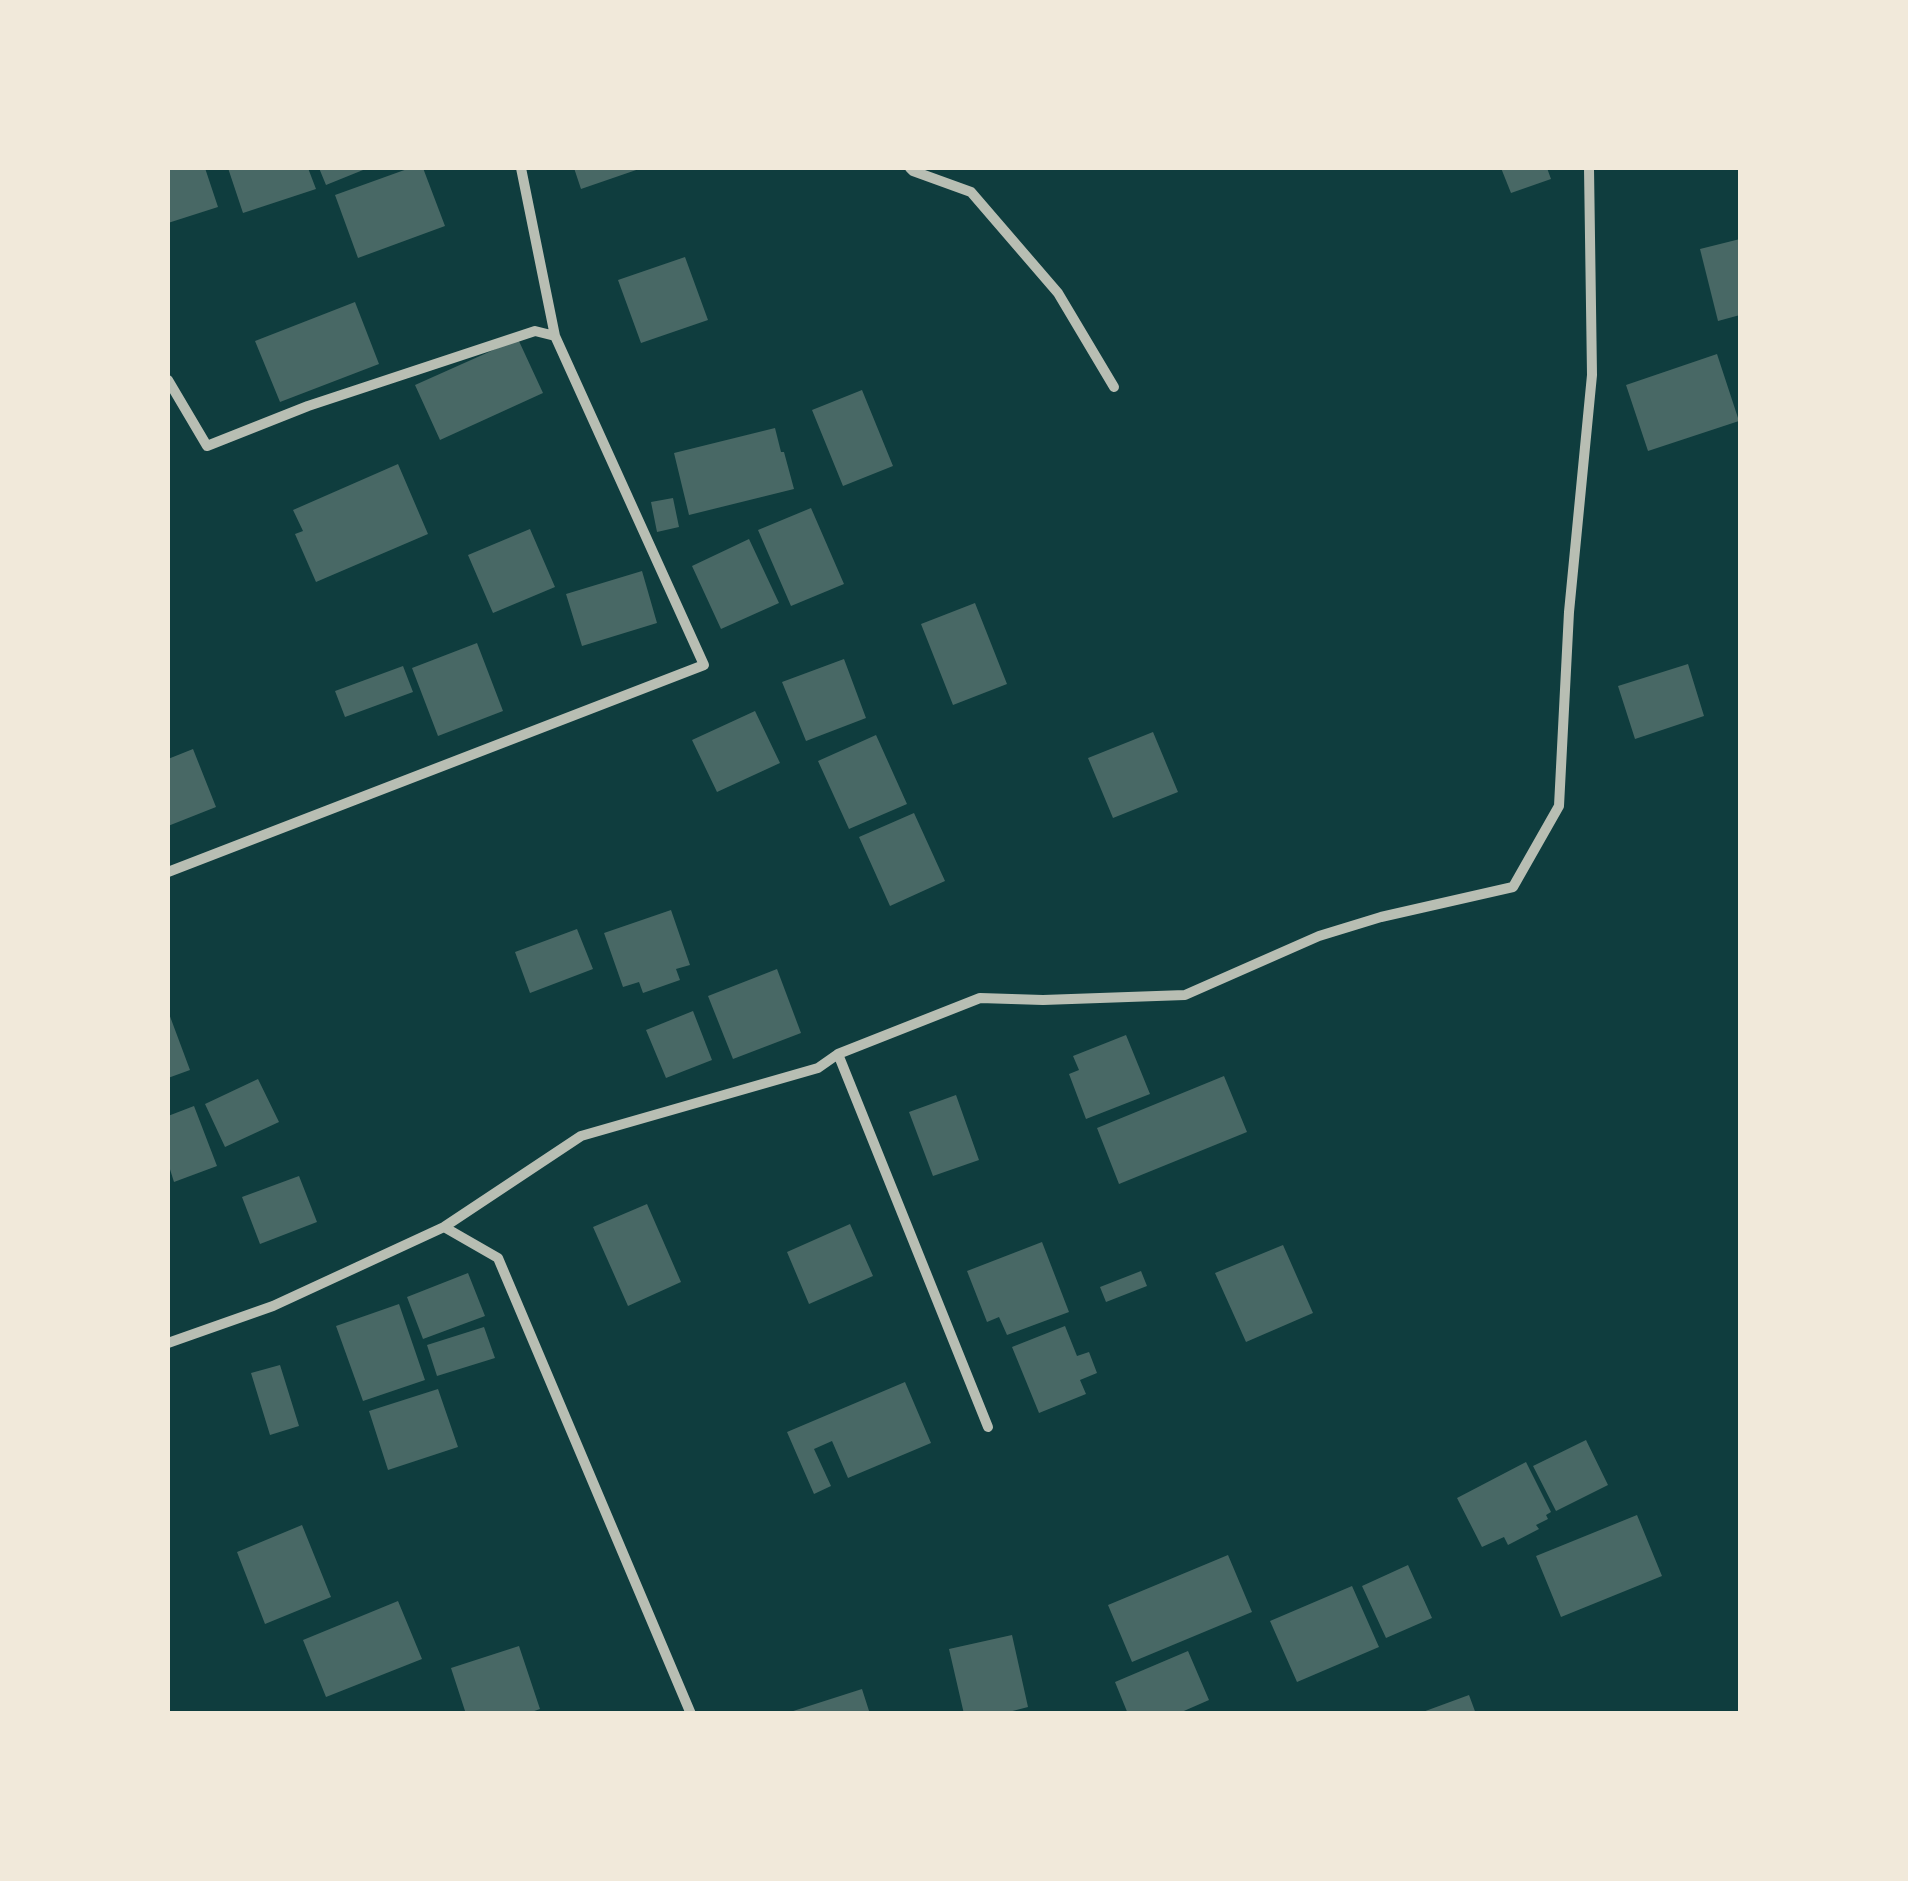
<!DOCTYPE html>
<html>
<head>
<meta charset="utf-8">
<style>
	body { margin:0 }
	#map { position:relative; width:1908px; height:1881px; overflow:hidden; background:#0f3d3e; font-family:"Varela Round",sans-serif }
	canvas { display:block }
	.frame { position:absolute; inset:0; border:170px solid #f1e9da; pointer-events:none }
</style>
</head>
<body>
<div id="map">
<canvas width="1908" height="1881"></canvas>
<div class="frame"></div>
</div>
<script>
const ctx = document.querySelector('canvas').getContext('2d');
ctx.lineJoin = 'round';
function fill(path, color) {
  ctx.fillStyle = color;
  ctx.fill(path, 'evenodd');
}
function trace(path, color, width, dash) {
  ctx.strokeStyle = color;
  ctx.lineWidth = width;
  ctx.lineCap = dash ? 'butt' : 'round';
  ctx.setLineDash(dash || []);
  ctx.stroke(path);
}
fill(new Path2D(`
	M 168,168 L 205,168 L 218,207 L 168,223 Z
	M 228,168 L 308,168 L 316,189 L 243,213 Z
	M 319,168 L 368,168 L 326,185 Z
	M 410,168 L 423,168 L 445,226 L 358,258 L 335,195 Z
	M 574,168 L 642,168 L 581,189 Z
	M 1501,168 L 1547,168 L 1551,179 L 1511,193 Z
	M 1740,239 L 1740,315 L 1718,321 L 1700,249 Z
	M 685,257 L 708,320 L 641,343 L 618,280 Z
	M 355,302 L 379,364 L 280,402 L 255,341 Z
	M 518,339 L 543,393 L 440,440 L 415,385 Z
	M 1717,354 L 1739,421 L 1648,451 L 1626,385 Z
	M 862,390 L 893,466 L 843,486 L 812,410 Z
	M 775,428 L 781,452 L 784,452 L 794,489 L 689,515 L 674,453 Z
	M 398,464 L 428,534 L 316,582 L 295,534 L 303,531 L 293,510 Z
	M 673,498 L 679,527 L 657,532 L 651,502 Z
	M 811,508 L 844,584 L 791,606 L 758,530 Z
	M 530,529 L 555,587 L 493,613 L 468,555 Z
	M 749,539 L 779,603 L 721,629 L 692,566 Z
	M 642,571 L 657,623 L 582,646 L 566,594 Z
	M 975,603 L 1007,684 L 953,705 L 921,624 Z
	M 477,643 L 503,711 L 438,736 L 412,668 Z
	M 844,659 L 866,718 L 806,741 L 782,682 Z
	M 1688,664 L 1704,716 L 1635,739 L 1618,686 Z
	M 403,666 L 413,692 L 345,717 L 335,691 Z
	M 755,711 L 780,763 L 717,792 L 692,740 Z
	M 1153,732 L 1178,792 L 1113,818 L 1088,758 Z
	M 876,735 L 907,804 L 849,829 L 818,761 Z
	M 193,749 L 216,807 L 168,826 L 168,759 Z
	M 914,813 L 945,881 L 890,906 L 859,837 Z
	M 671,910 L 690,965 L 676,969 L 680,980 L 643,993 L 639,982 L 623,987 L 604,933 Z
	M 577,929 L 593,969 L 530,993 L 515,952 Z
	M 777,969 L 801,1033 L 733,1059 L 708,996 Z
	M 168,1011 L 190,1070 L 168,1078 Z
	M 693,1011 L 712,1060 L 666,1078 L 646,1030 Z
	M 1126,1035 L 1150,1094 L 1086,1119 L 1069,1074 L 1079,1070 L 1073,1056 Z
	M 1224,1076 L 1247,1132 L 1119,1184 L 1097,1128 Z
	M 258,1079 L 279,1122 L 225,1147 L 205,1104 Z
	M 956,1095 L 979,1160 L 933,1176 L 909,1112 Z
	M 194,1106 L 217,1166 L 174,1182 L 168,1163 L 168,1116 Z
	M 299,1176 L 317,1222 L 260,1244 L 242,1197 Z
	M 647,1204 L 681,1282 L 628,1306 L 593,1227 Z
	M 850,1224 L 873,1276 L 809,1304 L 787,1252 Z
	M 1042,1242 L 1069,1312 L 1007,1335 L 999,1317 L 987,1322 L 967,1271 Z
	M 1283,1245 L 1313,1313 L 1246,1342 L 1215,1273 Z
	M 1141,1271 L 1147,1286 L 1106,1302 L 1100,1287 Z
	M 468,1273 L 485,1316 L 423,1339 L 407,1297 Z
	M 399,1304 L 425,1380 L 363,1401 L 336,1326 Z
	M 1065,1326 L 1077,1356 L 1089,1352 L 1097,1373 L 1080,1380 L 1086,1394 L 1039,1413 L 1012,1347 Z
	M 484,1327 L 495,1358 L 437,1376 L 427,1345 Z
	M 280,1365 L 299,1426 L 270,1435 L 251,1373 Z
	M 905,1382 L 931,1443 L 848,1478 L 832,1441 L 814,1449 L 831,1486 L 814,1494 L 787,1432 Z
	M 438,1389 L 458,1447 L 388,1470 L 369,1411 Z
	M 1586,1440 L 1608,1485 L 1556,1511 L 1533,1466 Z
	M 1526,1462 L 1551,1512 L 1546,1515 L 1548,1519 L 1536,1525 L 1539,1529 L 1508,1545 L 1504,1537 L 1482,1547 L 1457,1498 Z
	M 1637,1515 L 1662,1576 L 1561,1617 L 1536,1556 Z
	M 302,1525 L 331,1597 L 265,1624 L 237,1552 Z
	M 1228,1555 L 1252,1612 L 1132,1662 L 1108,1605 Z
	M 1408,1565 L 1432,1618 L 1386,1638 L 1362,1586 Z
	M 1352,1586 L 1379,1647 L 1297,1682 L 1270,1621 Z
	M 398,1601 L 422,1659 L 326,1697 L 303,1640 Z
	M 1012,1635 L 1028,1707 L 1001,1714 L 964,1714 L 949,1649 Z
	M 519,1646 L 540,1709 L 526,1714 L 466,1714 L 451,1668 Z
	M 1188,1651 L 1209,1700 L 1177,1714 L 1128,1714 L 1115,1682 Z
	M 862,1689 L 870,1714 L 787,1714 L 787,1713 Z
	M 1469,1695 L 1476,1714 L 1420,1714 L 1420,1713 Z`), '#486865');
trace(new Path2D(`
	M 521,168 L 555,336
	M 910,168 L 913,171 L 971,192 L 1058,293 L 1114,387
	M 168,380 L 207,446 L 308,406 L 535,331 L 555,336 L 704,665 L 168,872
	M 838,1054 L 988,1427
	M 444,1227 L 498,1258 L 691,1714
	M 168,1343 L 273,1306 L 444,1227 L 581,1136 L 818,1068 L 838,1054 L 980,998 L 1043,1000 L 1185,995 L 1319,936 L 1381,917 L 1513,887 L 1559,806 L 1569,612 L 1592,375 L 1589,168`), '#b8beb3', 10);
</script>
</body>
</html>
